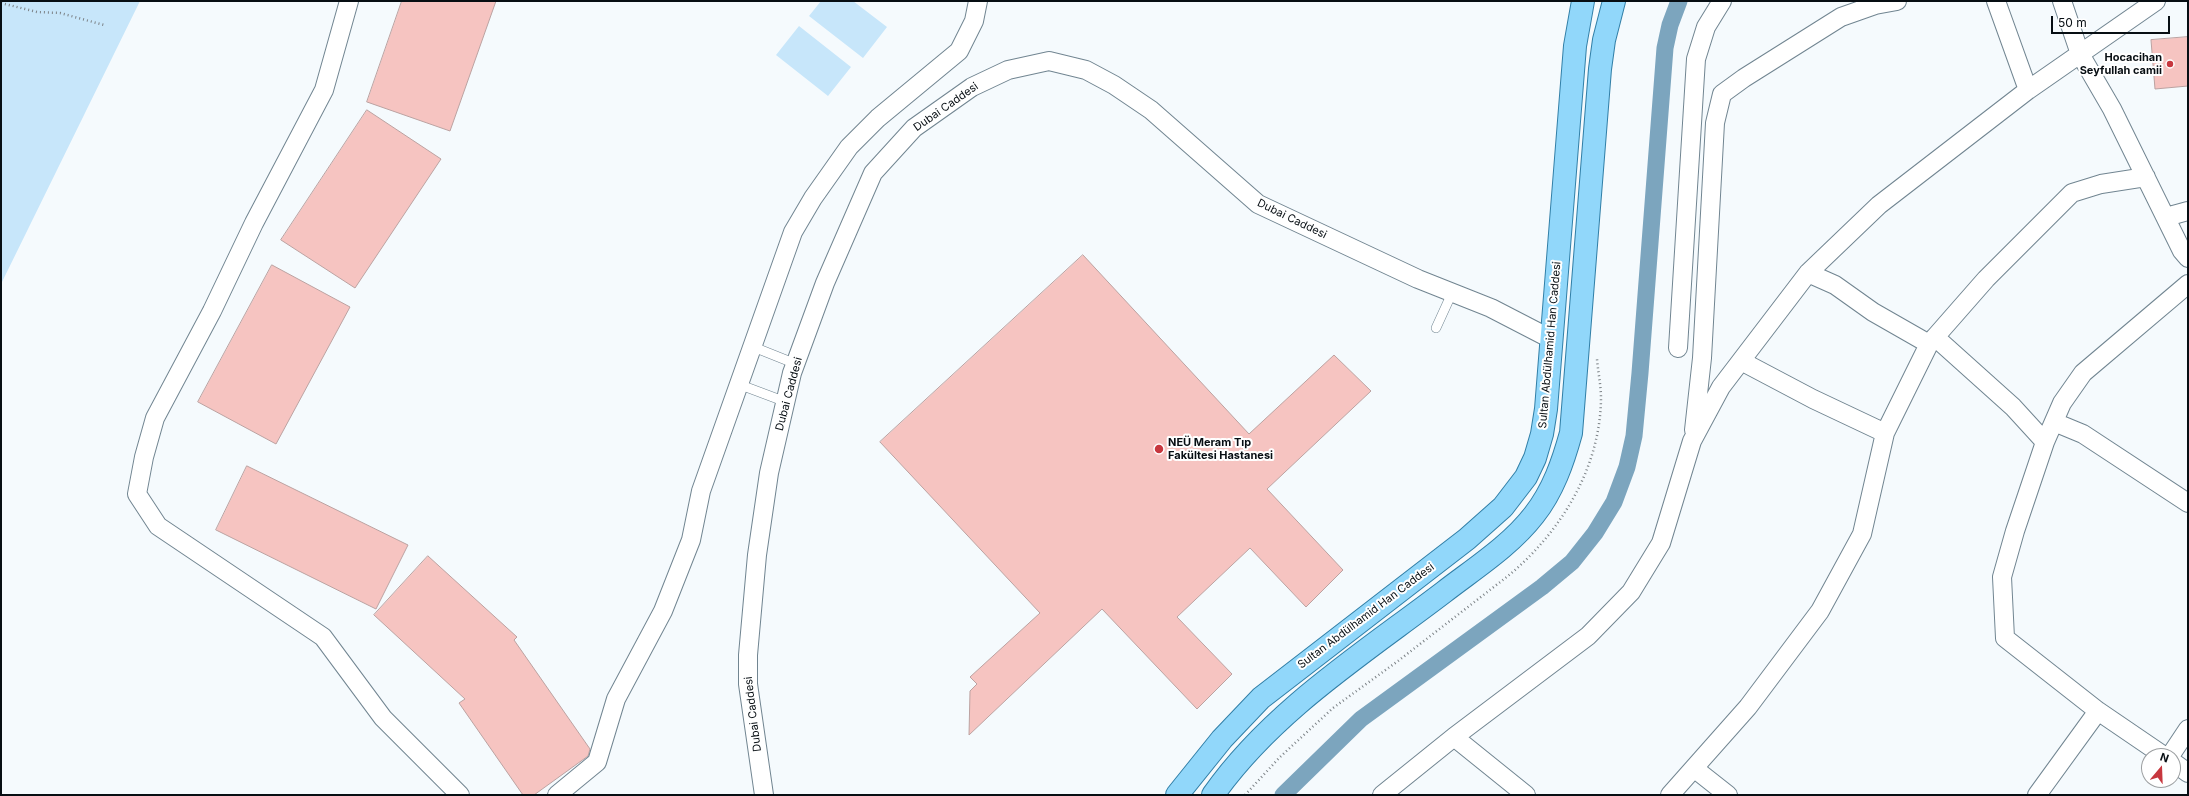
<!DOCTYPE html>
<html>
<head>
<meta charset="utf-8">
<style>
	body { margin:0 }
	#map { position:relative; width:2189px; height:796px; overflow:hidden; background:#f5fafd; font-family:Inter,sans-serif }
	canvas { display:block }
	.frame { position:absolute; inset:0; border:2px solid #070e13; pointer-events:none }
	.north { position:absolute; left:2141px; top:748px; width:40px; height:40px; box-sizing:border-box; background:#fff; border:1px solid #9c9fa1; border-radius:50%; rotate:19deg; font-size:11px; font-weight:700; line-height:16px; text-align:center; color:#070e13 }
	.north::after { content:''; display:block; margin:auto; width:14px; height:18px; background:#c7373e; clip-path:polygon(50% 0,100% 100%,50% 72%,0 100%) }
	.scale { position:absolute; left:2051px; top:16px; width:119px; height:18px; box-sizing:border-box; border:2px solid #070e13; border-top:0; padding-left:5px; font-size:12px; line-height:14px; white-space:nowrap; color:#070e13; -webkit-text-stroke:3px #fff; paint-order:stroke }
</style>
</head>
<body>
<div id="map">
<canvas width="2189" height="796"></canvas>
<div class="frame"></div>
<div class="north">N</div>
<div class="scale">50 m</div>
</div>
<script>
const ctx = document.querySelector('canvas').getContext('2d');
ctx.lineJoin = 'round';
function fill(path, color) {
  ctx.fillStyle = color;
  ctx.fill(path, 'evenodd');
}
function trace(path, color, width, dash) {
  ctx.strokeStyle = color;
  ctx.lineWidth = width;
  ctx.lineCap = dash ? 'butt' : 'round';
  ctx.setLineDash(dash || []);
  ctx.stroke(path);
}
function drawText(font, color, halo, rows, align = 'center') {
  ctx.font = font + ' Inter,sans-serif';
  ctx.lineWidth = 4;
  ctx.setLineDash([]);
  ctx.textBaseline = 'middle';
  ctx.strokeStyle = halo;
  ctx.fillStyle = color;
  for (const [text, x, y, turn = 0] of rows) {
    ctx.save();
    ctx.translate(x, y);
    ctx.rotate((+turn || 0) * Math.PI / 180);
    ctx.textAlign = isNaN(turn) ? turn : align;
    if (halo) ctx.strokeText(text, 0, 0);
    ctx.fillText(text, 0, 0);
    ctx.restore();
  }
}
fill(new Path2D(`
	M 1,1 L 140,1 L 1,284 Z
	M 821,1 L 853,1 L 887,27 L 863,58 L 809,16 Z
	M 799,26 L 851,67 L 828,96 L 776,55 Z`), '#c7e6fa');
trace(new Path2D(`
	M 1283,795 L 1361,719 L 1542,587 L 1572,562 L 1595,533 L 1614,502 L 1627,467 L 1634,436 L 1640,373 L 1665,48 L 1670,25 L 1679,1`), '#7ca5be', 17);
const building = new Path2D(`
	M 402,1 L 496,1 L 450,131 L 367,102 Z
	M 2188,37 L 2188,86 L 2155,89 L 2151,40 Z
	M 367,110 L 441,159 L 355,288 L 281,240 Z
	M 1083,255 L 1249,434 L 1334,355 L 1371,391 L 1267,489 L 1343,570 L 1306,607 L 1250,548 L 1177,617 L 1232,674 L 1197,709 L 1102,609 L 969,735 L 970,691 L 977,684 L 970,677 L 1040,613 L 880,442 Z
	M 272,265 L 350,307 L 276,444 L 198,402 Z
	M 247,466 L 408,545 L 376,609 L 216,530 Z
	M 428,556 L 517,637 L 514,640 L 590,749 L 588,756 L 534,795 L 523,795 L 459,703 L 465,699 L 374,615 Z`);
fill(building, '#f6c4c1');
trace(building, '#bba2a1', 1);
const lane = new Path2D(`
	M 1436,328 L 1452,293
	M 751,346 L 796,364
	M 738,384 L 786,402`);
const street = new Path2D(`
	M 349,1 L 324,90 L 254,223 L 212,311 L 155,418 L 144,457 L 137,494 L 158,526 L 323,637 L 383,718 L 460,795
	M 1996,1 L 2028,90
	M 2062,1 L 2080,54 L 2112,109 L 2182,251 L 2188,258
	M 2166,217 L 2188,211
	M 1808,273 L 1835,285 L 1873,312 L 1929,344
	M 1935,337 L 2013,407 L 2045,442
	M 1678,348 L 1696,59 L 1706,27 L 1722,1
	M 1741,361 L 1813,399 L 1885,433
	M 2054,422 L 2083,434 L 2188,503
	M 1694,430 L 1702,358 L 1715,123 L 1722,94 L 1744,78 L 1841,17 L 1875,5 L 1897,1
	M 1454,737 L 1526,795
	M 2164,756 L 2098,711 L 2005,638 L 2002,577 L 2015,531 L 2045,442 L 2062,403 L 2083,373 L 2188,284
	M 2170,756 L 2188,729
	M 2173,762 L 2188,773
	M 1695,769 L 1728,795
	M 557,795 L 597,762 L 616,699 L 663,611 L 691,540 L 701,491 L 793,232 L 813,198 L 849,147 L 878,118 L 959,51 L 974,21 L 978,1
	M 764,795 L 748,684 L 748,655 L 757,555 L 769,473 L 792,373 L 825,283 L 873,173 L 914,128 L 972,87 L 1008,70 L 1049,61 L 1086,70 L 1114,85 L 1151,110 L 1258,204 L 1418,279 L 1491,308 L 1551,339
	M 1382,795 L 1454,737 L 1588,636 L 1631,592 L 1661,543 L 1692,441 L 1721,387 L 1808,273 L 1879,205 L 2028,90 L 2156,1
	M 1670,795 L 1748,707 L 1820,611 L 1862,534 L 1885,433 L 1929,344 L 1986,279 L 2072,193 L 2101,184 L 2146,177
	M 2037,795 L 2098,711`);
const primary = new Path2D(`
	M 1177,795 L 1222,739 L 1261,698 L 1467,539 L 1503,507 L 1526,477 L 1535,458 L 1542,434 L 1546,409 L 1575,46 L 1583,1
	M 1213,795 C 1272,711 1364,653 1444,592 C 1475,568 1510,546 1534,515 C 1553,491 1563,462 1571,433 L 1600,69 L 1604,40 L 1614,1`);
trace(lane, '#718591', 10);
trace(street, '#718591', 20);
trace(primary, '#317fa7', 24);
trace(new Path2D(`
	M 1,3 L 37,12 L 60,13 L 104,25
	M 1245,795 L 1280,757 L 1333,708 L 1398,661 L 1508,576 C 1560,533 1600,469 1601,399 C 1601,385 1598,372 1597,359`), '#7c8286', 2.5, [1, 3]);
trace(lane, '#fff', 9);
trace(street, '#fff', 18);
trace(primary, '#91d7fa', 22);
for (const [x, y, r, color] of [
	[2170,64,4,"#c7373e"],
	[1159,449,5,"#c7373e"]
]) {
  const dot = new Path2D();
  dot.arc(x, y, r, 0, 2 * Math.PI);
  ctx.fillStyle = color;
  ctx.fill(dot);
  trace(dot, '#fff', 1.5);
}
drawText('bold 11px', '#070e13', '#fff', [
	["Hocacihan",2162,58],
	["Seyfullah camii",2162,71],
	["NEÜ Meram Tıp",1168,443,"left"],
	["Fakültesi Hastanesi",1168,456,"left"]
], 'right');
drawText('11px', '#070e13', '#fff', [
	["Dubai Caddesi",946,107,-35],
	["Dubai Caddesi",1292,219,26],
	["Sultan Abdülhamid Han Caddesi",1550,345,-85],
	["Dubai Caddesi",789,394,-75],
	["Sultan Abdülhamid Han Caddesi",1366,616,-37],
	["Dubai Caddesi",753,714,-97]
]);
</script>
</body>
</html>
